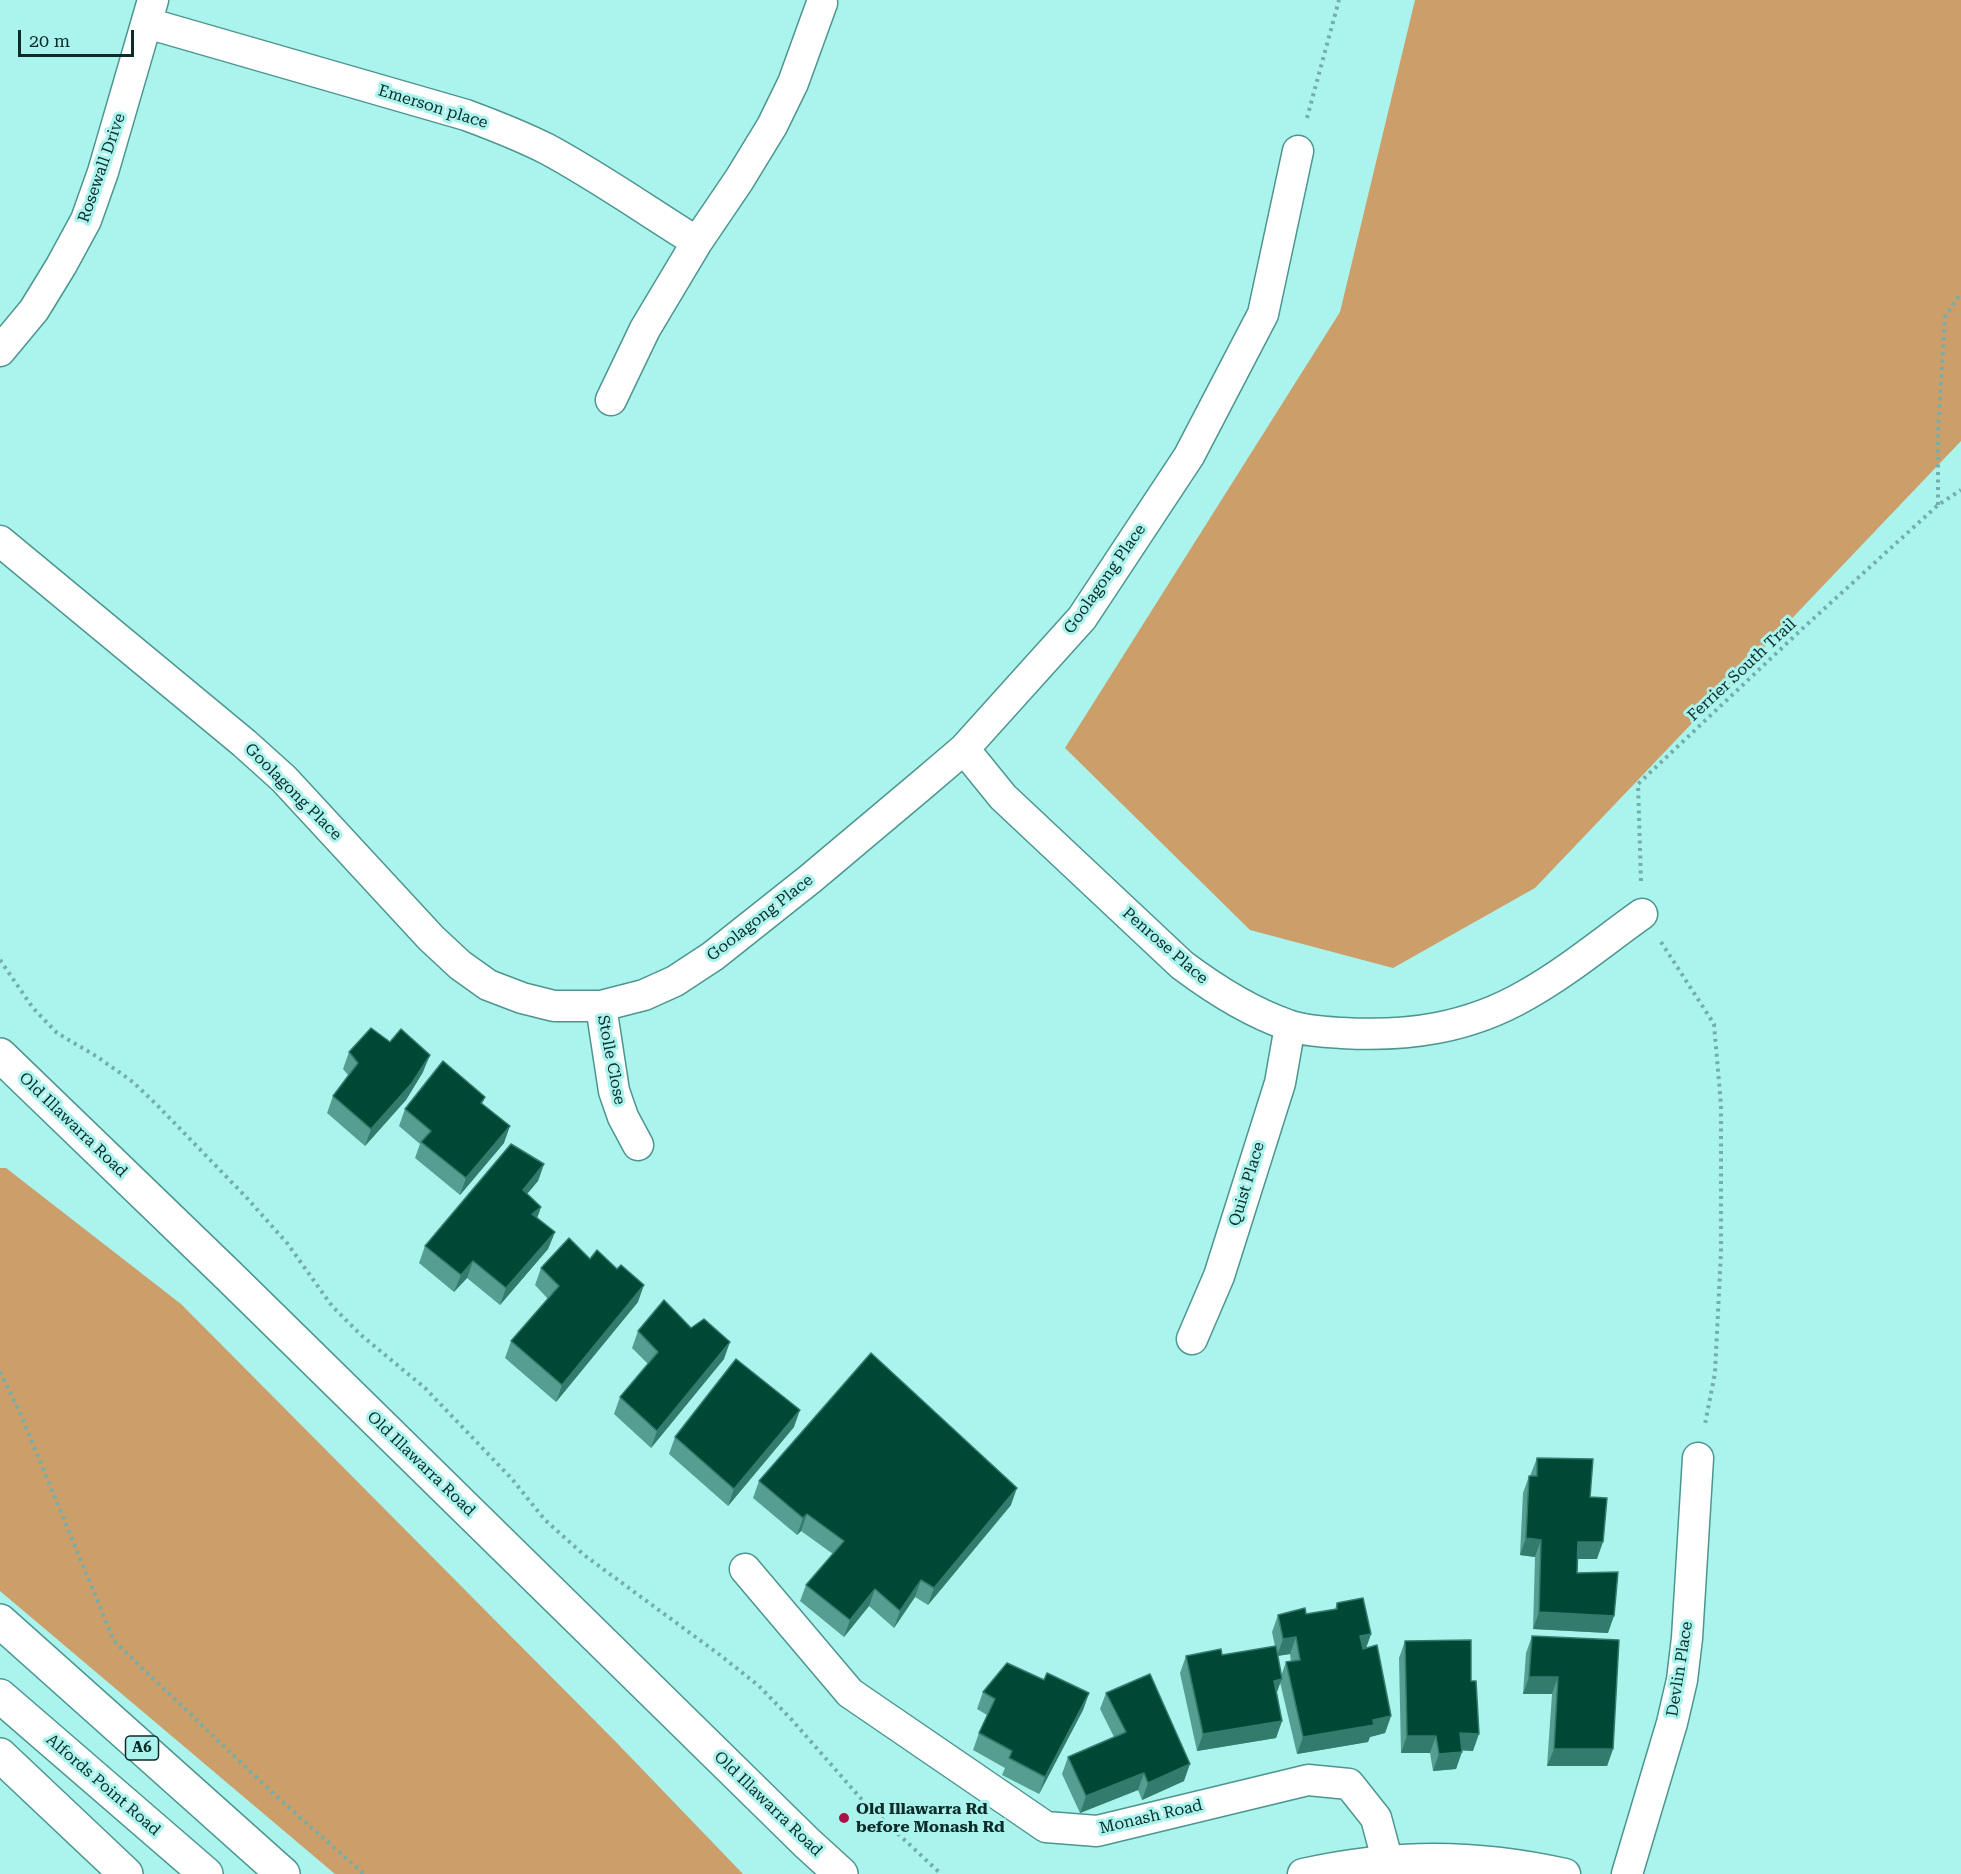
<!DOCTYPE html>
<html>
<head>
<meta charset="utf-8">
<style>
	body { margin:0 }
	#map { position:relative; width:1961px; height:1874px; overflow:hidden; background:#abf4ed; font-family:"Roboto Serif",serif }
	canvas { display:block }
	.scale { position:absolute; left:18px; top:30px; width:116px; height:27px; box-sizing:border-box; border:3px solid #0c2b29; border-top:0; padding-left:8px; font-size:18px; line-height:21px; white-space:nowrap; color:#0c2b29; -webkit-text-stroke:4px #abf4ed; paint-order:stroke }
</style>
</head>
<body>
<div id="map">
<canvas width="1961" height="1874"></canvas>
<div class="scale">20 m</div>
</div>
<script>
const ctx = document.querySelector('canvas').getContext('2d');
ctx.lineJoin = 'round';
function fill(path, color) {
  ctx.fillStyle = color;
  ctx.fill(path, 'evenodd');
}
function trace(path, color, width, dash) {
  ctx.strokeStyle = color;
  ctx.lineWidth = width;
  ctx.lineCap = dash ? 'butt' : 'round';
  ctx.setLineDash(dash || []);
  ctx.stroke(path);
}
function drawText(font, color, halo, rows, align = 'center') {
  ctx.font = font + ' "Roboto Serif",serif';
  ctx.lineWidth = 6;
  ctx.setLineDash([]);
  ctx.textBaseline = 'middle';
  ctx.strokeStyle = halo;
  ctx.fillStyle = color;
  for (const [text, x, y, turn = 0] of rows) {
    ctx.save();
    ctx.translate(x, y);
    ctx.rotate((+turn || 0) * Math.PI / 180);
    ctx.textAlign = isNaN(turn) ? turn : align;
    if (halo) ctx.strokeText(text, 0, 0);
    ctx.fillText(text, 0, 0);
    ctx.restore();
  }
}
fill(new Path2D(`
	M 1415,0 L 1961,0 L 1961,441 L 1535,888 L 1393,968 L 1250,930 L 1065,748 L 1340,312 Z
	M 0,1168 L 6,1168 L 181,1304 L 615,1741 L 743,1874 L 335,1874 L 0,1591 Z`), '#cb9e6a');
const street = new Path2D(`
	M 147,23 L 466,115 C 493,125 521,136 547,149 C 599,177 647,211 697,242
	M 0,351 L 34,310 L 61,266 L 86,220 L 103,172 L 153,0
	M 611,400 L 645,329 L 697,242 L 739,180 L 772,126 L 793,83 L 822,3
	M 0,541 L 244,743 L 284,779 L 431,938 L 460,965 L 488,985 L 522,998 L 554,1006 L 601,1006 L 644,995 L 675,981 L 713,956 L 810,879 L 923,784 L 964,749 L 1082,618 L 1189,456 L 1263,314 L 1298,151
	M 964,749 L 1003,797 L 1182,965 C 1214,989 1250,1012 1288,1025 C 1304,1031 1325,1032 1342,1033 C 1408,1037 1469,1028 1526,995 C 1567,972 1604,941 1642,914
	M 601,1006 L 614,1091 L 623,1117 L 638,1145
	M 1192,1339 L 1219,1276 L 1280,1083 L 1290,1026
	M 745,1569 L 850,1693 L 1046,1827 L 1097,1831 L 1308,1780 L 1349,1784 L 1376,1818 L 1387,1859
	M 1303,1874 C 1394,1854 1474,1854 1565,1874
	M 1627,1874 L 1672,1723 L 1682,1680 L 1687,1638 L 1698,1458`);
const secondary = new Path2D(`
	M 0,1055 L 228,1275 L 807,1843 L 841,1874`);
const highway = new Path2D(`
	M 0,1621 L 283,1874
	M 0,1696 L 206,1874
	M 0,1755 L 126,1874`);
trace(street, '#4d958f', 33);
trace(secondary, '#4d958f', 36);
trace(highway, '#4d958f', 36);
trace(new Path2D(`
	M 1307,118 L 1339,0
	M 1938,505 L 1938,433 L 1945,317 L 1961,293
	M 1641,881 L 1638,784 L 1802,629 L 1938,505 L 1961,490
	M 1661,942 L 1714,1024 L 1721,1105 L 1721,1252 L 1715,1373 L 1705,1424
	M 0,960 L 33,1008 L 57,1033 L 96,1056 L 133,1082 L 156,1104 L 246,1197 L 287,1243 L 332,1306 L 361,1335 L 425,1388 L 512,1479 L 545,1520 L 584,1555 L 720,1655 L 759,1686 L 792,1720 L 864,1802 L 941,1874
	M 0,1372 L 21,1415 L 114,1641 L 278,1798 L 364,1874`), '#73aea8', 4, [3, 4.5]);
trace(street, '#fff', 30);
trace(secondary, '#fff', 33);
trace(highway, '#fff', 33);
fill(new Path2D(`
	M 349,1052 L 423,1072 L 406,1100 L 365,1146 L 327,1113 L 333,1096 L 348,1075 L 343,1069 Z
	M 485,1097 L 482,1104 L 504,1143 L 460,1195 L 415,1158 L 420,1144 L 399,1126 L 405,1109 Z
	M 544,1164 L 538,1181 L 527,1194 L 541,1207 L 537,1218 L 555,1232 L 548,1249 L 500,1305 L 467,1278 L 454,1292 L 419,1263 L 425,1246 Z
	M 590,1259 L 638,1302 L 556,1402 L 505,1358 L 511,1341 L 548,1299 L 535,1285 L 541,1268 Z
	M 691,1328 L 724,1359 L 651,1448 L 614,1414 L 620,1397 L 648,1364 L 632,1348 L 638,1331 Z
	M 794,1427 L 728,1506 L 669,1454 L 675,1437 Z
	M 1537,1458 L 1590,1497 L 1597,1559 L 1578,1559 L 1577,1573 L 1608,1633 L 1533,1629 L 1535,1557 L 1520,1555 L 1523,1493 L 1529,1476 L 1530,1476 Z
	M 759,1481 L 1011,1505 L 928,1605 L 915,1597 L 894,1628 L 869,1606 L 844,1637 L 800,1601 L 806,1585 L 833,1554 L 801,1531 L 797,1535 L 753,1498 Z
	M 1337,1603 L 1371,1634 L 1366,1648 L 1391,1716 L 1385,1733 L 1370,1737 L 1368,1742 L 1297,1754 L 1280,1682 L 1277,1693 L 1282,1721 L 1276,1738 L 1197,1751 L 1180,1673 L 1186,1656 L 1222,1655 L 1275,1646 L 1272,1632 L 1278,1615 L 1306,1614 L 1335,1609 ZM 1290,1654 L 1291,1662 L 1286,1662 L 1281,1676 L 1277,1656 Z
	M 1532,1636 L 1613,1749 L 1607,1766 L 1547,1766 L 1552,1694 L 1523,1694 L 1526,1653 Z
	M 1405,1641 L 1471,1681 L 1473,1751 L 1462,1750 L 1456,1769 L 1433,1771 L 1430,1753 L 1401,1753 L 1399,1658 Z
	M 1044,1680 L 1089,1693 L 1083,1710 L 1039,1794 L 1002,1775 L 1005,1768 L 973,1750 L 979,1733 L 987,1715 L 977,1709 L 983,1692 Z
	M 1106,1693 L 1184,1781 L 1142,1800 L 1138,1790 L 1080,1813 L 1062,1774 L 1068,1757 L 1114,1737 L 1100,1709 Z`), '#569e92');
fill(new Path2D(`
	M 430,1055 L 423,1072 L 406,1100 L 365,1146 L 371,1129 Z
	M 510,1126 L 504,1143 L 460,1195 L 466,1178 Z
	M 544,1164 L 538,1181 L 516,1207 L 523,1190 Z
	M 541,1207 L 535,1224 L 532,1214 Z
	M 555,1232 L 548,1249 L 500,1305 L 506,1288 Z
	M 473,1261 L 467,1278 L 454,1292 L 461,1275 Z
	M 644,1285 L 638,1302 L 556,1402 L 562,1385 Z
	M 730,1342 L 724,1359 L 651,1448 L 657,1431 Z
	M 800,1410 L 794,1427 L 728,1506 L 734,1489 Z
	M 1017,1488 L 1011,1505 L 928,1605 L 934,1588 Z
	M 807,1514 L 801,1531 L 797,1535 L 803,1518 Z
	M 1526,1538 L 1541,1540 L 1535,1557 L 1520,1555 Z
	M 1578,1542 L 1603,1542 L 1597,1559 L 1572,1559 Z
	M 921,1580 L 915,1597 L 894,1628 L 900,1611 Z
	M 875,1589 L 869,1606 L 844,1637 L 850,1620 Z
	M 1539,1612 L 1614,1616 L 1608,1633 L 1533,1629 Z
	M 1371,1634 L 1365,1651 L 1354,1653 L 1360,1636 Z
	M 1296,1637 L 1290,1654 L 1277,1656 L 1283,1639 Z
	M 1529,1677 L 1558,1677 L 1552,1694 L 1523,1694 Z
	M 1282,1679 L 1275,1696 L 1274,1681 Z
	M 1089,1693 L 1083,1710 L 1039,1794 L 1045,1777 Z
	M 1391,1716 L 1385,1733 L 1370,1737 L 1368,1742 L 1297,1754 L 1303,1737 Z
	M 1282,1721 L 1276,1738 L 1197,1751 L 1203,1734 Z
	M 1460,1733 L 1479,1734 L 1473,1751 L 1454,1750 Z
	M 1407,1736 L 1436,1736 L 1430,1753 L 1401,1753 Z
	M 1554,1749 L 1613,1749 L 1607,1766 L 1547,1766 Z
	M 1462,1752 L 1456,1769 L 1433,1771 L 1439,1754 Z
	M 1190,1764 L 1184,1781 L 1142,1800 L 1148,1783 Z
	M 1144,1773 L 1138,1790 L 1080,1813 L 1086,1796 Z`), '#337c6d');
const building = new Path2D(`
	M 371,1028 L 390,1042 L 401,1029 L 430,1055 L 412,1083 L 371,1129 L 333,1096 L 358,1063 L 349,1052 Z
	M 443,1061 L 485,1097 L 481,1103 L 510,1126 L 466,1178 L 421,1142 L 431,1131 L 405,1109 Z
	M 511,1144 L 544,1164 L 523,1190 L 541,1207 L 532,1214 L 555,1232 L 506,1288 L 473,1261 L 461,1275 L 425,1246 Z
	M 569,1238 L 590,1259 L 597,1250 L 617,1269 L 621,1265 L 644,1285 L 562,1385 L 511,1341 L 559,1286 L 541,1268 Z
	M 664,1300 L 691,1328 L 704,1319 L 730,1342 L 657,1431 L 620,1397 L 658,1352 L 638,1331 Z
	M 871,1353 L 1017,1488 L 934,1588 L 921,1580 L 900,1611 L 875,1589 L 850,1620 L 806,1585 L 844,1541 L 807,1514 L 803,1518 L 759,1481 Z
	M 736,1359 L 800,1410 L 734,1489 L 675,1437 Z
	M 1537,1458 L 1593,1459 L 1590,1497 L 1607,1498 L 1603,1542 L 1578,1542 L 1577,1573 L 1618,1572 L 1614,1616 L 1539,1612 L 1541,1540 L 1526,1538 L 1529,1476 L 1537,1476 Z
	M 1363,1598 L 1371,1634 L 1360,1636 L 1363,1649 L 1377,1645 L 1391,1716 L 1373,1720 L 1374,1725 L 1303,1737 L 1286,1662 L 1300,1660 L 1296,1637 L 1283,1639 L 1278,1615 L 1305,1608 L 1306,1614 L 1337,1609 L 1337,1603 Z
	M 1532,1636 L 1619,1640 L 1613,1749 L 1554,1749 L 1558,1677 L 1529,1677 Z
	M 1471,1640 L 1471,1681 L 1476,1681 L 1479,1734 L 1460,1733 L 1462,1752 L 1439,1754 L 1436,1736 L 1407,1736 L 1405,1641 Z
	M 1276,1646 L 1282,1679 L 1274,1681 L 1282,1721 L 1203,1734 L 1186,1656 L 1221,1649 L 1222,1655 Z
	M 1007,1663 L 1044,1680 L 1047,1673 L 1089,1693 L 1045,1777 L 1009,1758 L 1012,1751 L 979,1733 L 995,1699 L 983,1692 Z
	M 1150,1674 L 1190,1764 L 1148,1783 L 1144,1773 L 1086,1796 L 1068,1757 L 1126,1732 L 1106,1693 Z`);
fill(building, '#004836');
trace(building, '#337c6d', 1.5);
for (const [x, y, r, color] of [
	[844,1818,6,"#a81347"]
]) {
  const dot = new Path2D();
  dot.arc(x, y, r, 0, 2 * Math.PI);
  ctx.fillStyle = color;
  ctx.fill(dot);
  trace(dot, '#abf4ed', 2);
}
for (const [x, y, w] of [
	[142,1748,33]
]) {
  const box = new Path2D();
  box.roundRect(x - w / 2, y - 12, w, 24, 4.5);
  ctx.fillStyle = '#abf4ed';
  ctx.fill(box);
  trace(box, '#0c2b29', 1.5);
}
drawText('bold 15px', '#0c2b29', null, [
	["A6",142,1748]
]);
drawText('16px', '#0c2b29', '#abf4ed', [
	["Emerson place",433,107,17],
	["Rosewall Drive",102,168,-71],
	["Goolagong Place",1105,579,-55],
	["Ferrier South Trail",1742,670,-43],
	["Goolagong Place",293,792,45],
	["Goolagong Place",760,918,-38],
	["Penrose Place",1165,946,41],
	["Stolle Close",611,1060,79],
	["Old Illawarra Road",73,1125,44],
	["Quist Place",1247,1184,-73],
	["Old Illawarra Road",421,1464,44],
	["Devlin Place",1680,1669,-81],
	["Alfords Point Road",103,1785,41],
	["Old Illawarra Road",768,1804,44],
	["Monash Road",1151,1817,-13]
]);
drawText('bold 16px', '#0c2b29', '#abf4ed', [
	["Old Illawarra Rd",856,1809],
	["before Monash Rd",856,1827]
], 'left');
</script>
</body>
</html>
